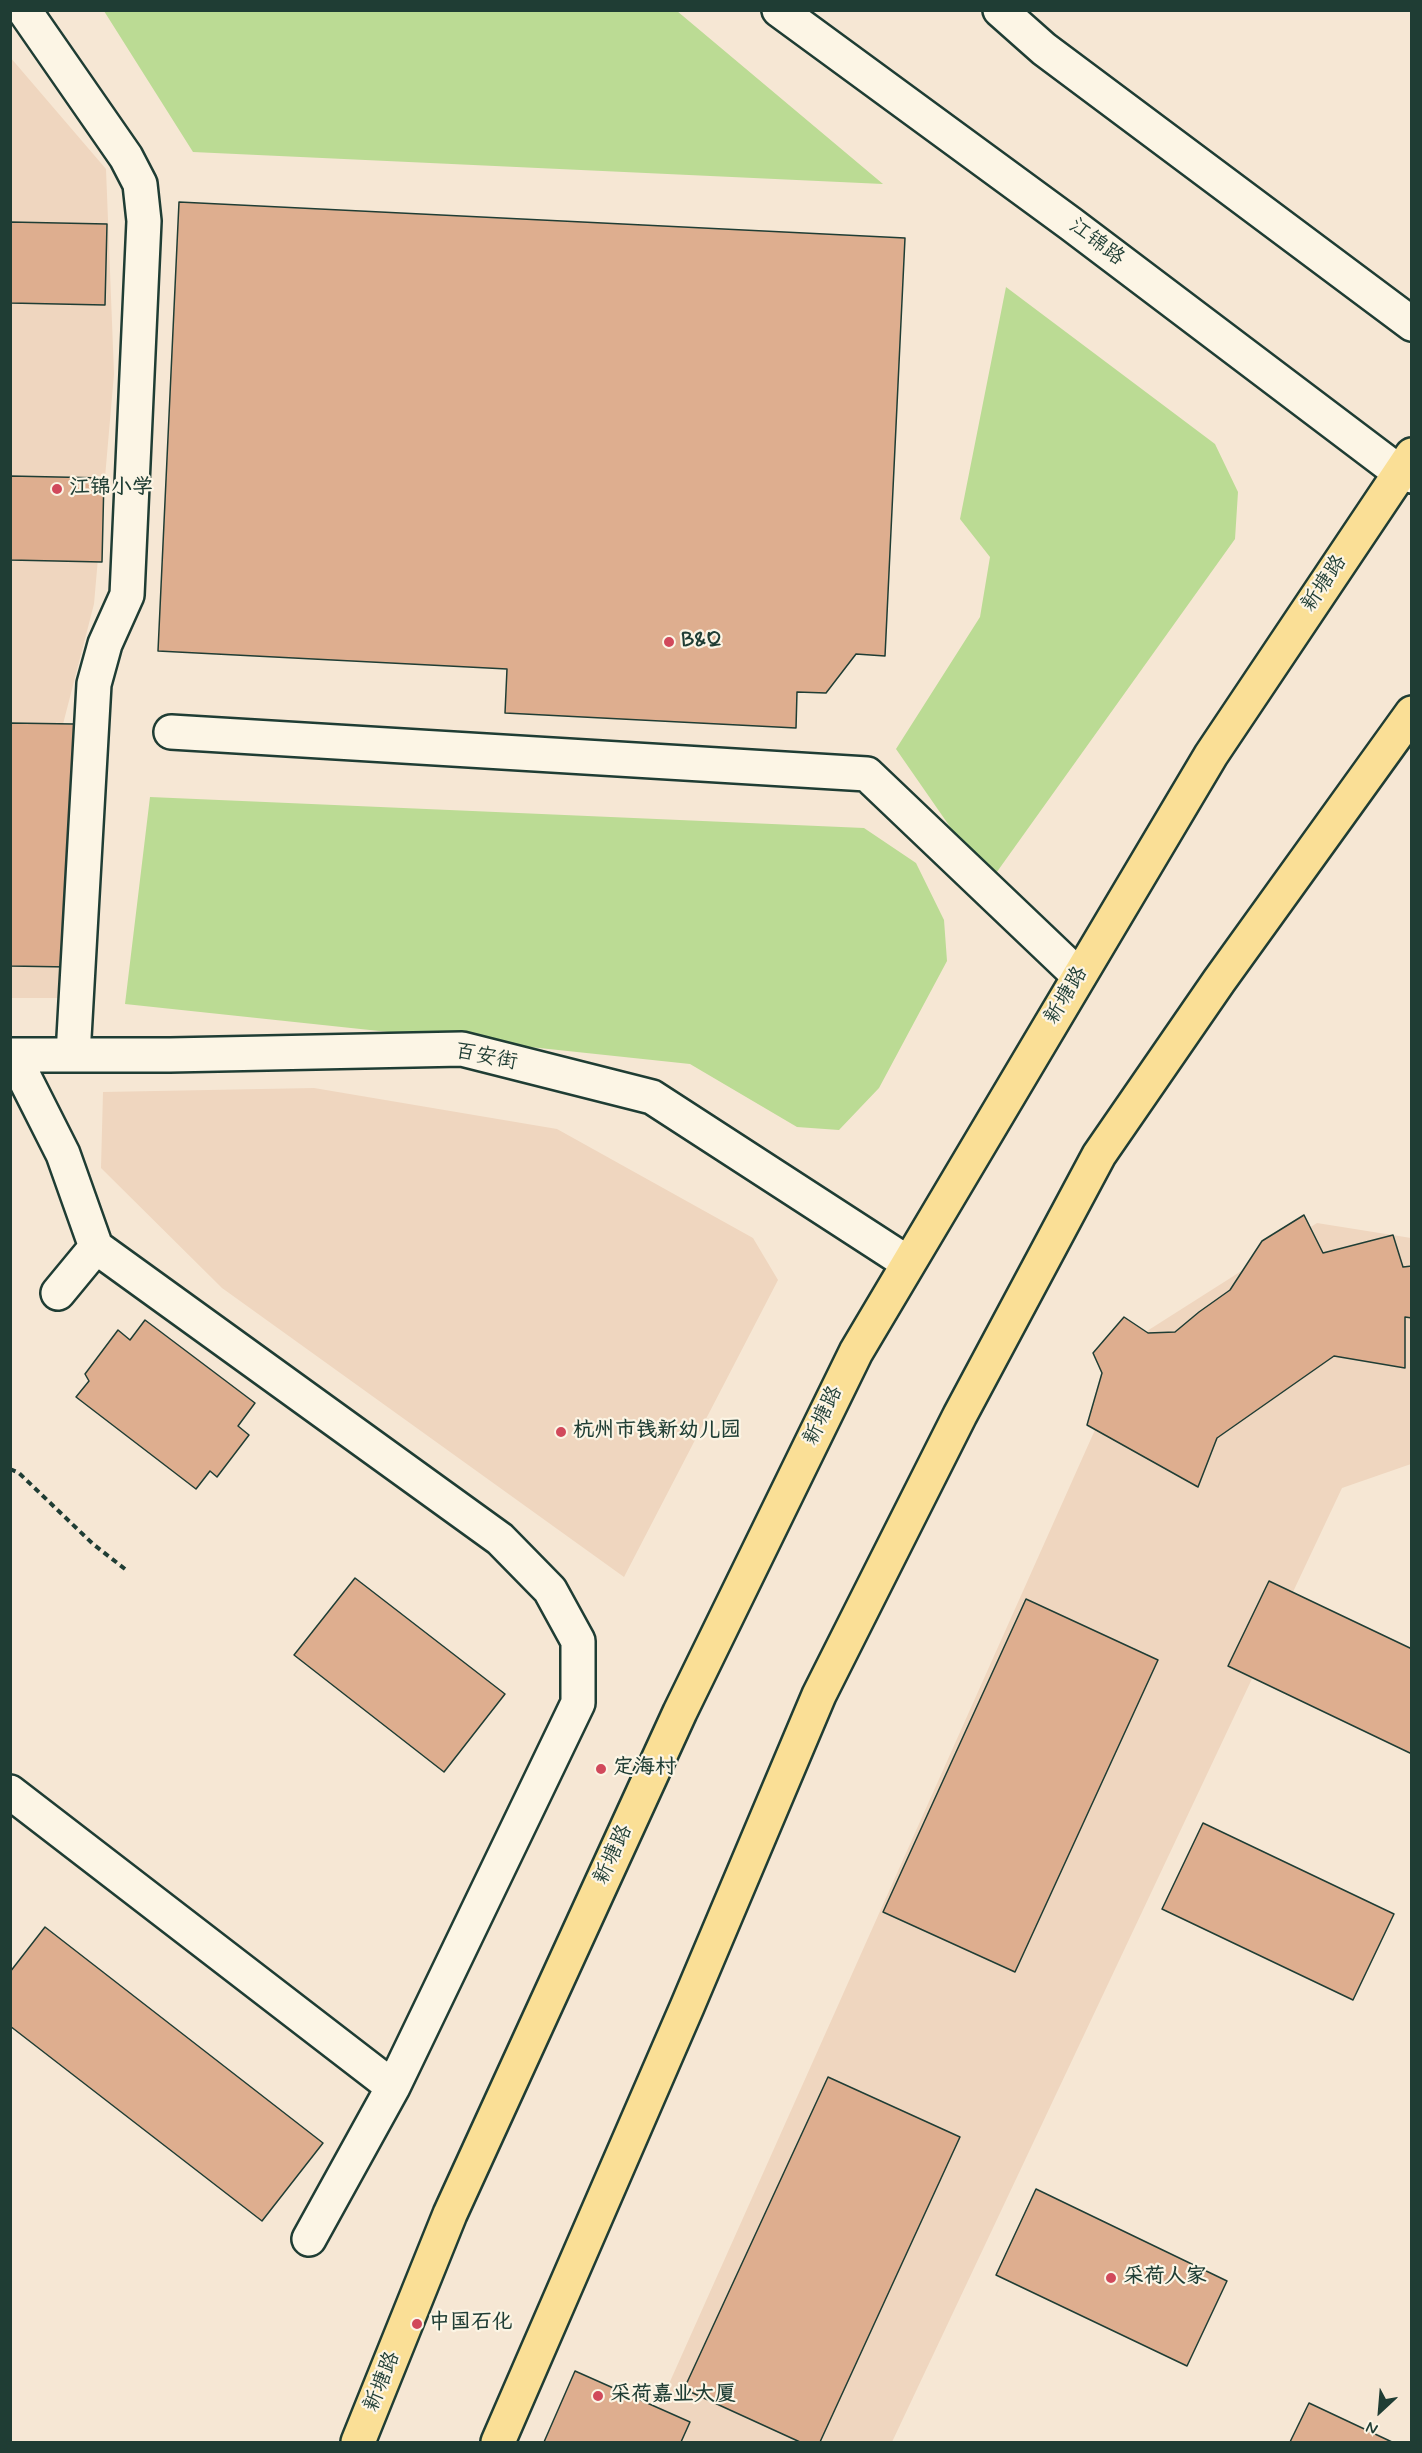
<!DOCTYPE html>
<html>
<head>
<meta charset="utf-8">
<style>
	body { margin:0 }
	#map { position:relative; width:1422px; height:2453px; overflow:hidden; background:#f6e7d4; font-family:Mynerve,sans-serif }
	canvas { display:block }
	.frame { position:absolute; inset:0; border:12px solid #1f3d34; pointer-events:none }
	.north { position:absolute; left:1350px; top:2381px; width:60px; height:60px; -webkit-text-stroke:4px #fcf5e5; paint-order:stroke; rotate:206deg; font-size:16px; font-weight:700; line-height:24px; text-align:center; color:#1f3d34 }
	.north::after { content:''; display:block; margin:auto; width:21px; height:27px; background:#1f3d34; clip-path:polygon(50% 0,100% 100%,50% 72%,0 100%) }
</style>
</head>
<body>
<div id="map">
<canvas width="1422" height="2453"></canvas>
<div class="frame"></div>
<div class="north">N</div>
</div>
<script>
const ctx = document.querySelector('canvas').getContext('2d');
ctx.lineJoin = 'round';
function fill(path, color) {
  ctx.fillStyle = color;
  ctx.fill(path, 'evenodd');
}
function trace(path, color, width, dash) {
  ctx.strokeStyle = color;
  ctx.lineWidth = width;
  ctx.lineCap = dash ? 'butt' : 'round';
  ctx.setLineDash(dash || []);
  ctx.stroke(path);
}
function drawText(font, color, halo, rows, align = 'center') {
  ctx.font = font + ' Mynerve,"LXGW WenKai TC",sans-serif';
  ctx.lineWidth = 4.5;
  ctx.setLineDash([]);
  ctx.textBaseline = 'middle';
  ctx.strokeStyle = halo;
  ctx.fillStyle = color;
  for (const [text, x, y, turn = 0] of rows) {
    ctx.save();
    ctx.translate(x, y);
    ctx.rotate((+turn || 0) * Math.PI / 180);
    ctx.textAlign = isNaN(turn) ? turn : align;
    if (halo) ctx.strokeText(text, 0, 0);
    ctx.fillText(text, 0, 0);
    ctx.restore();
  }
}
fill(new Path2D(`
	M 10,57 L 106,169 L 114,374 L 94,604 L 62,728 L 67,998 L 11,998 Z
	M 314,1088 L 557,1129 L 753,1238 L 778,1280 L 624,1577 L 222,1288 L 101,1168 L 103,1092 Z
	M 1317,1223 L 1411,1238 L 1411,1464 L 1342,1488 L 892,2442 L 643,2442 L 1136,1338 Z`), '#efd6bf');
fill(new Path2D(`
	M 104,11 L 677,11 L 883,184 L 193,152 Z
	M 1006,287 L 1215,444 L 1238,492 L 1235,539 L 989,883 L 896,749 L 980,617 L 990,557 L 960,519 Z
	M 150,797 L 864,828 L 916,863 L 944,920 L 947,961 L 879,1088 L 839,1130 L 797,1127 L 690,1064 L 125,1004 Z`), '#bbdb94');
const building = new Path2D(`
	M 179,202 L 905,238 L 885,656 L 856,654 L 826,693 L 797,692 L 796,728 L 505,713 L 507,669 L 158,651 Z
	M 10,222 L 107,224 L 105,305 L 10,303 Z
	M 10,476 L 104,478 L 102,562 L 10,560 Z
	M 10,723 L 74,724 L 69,967 L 10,966 Z
	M 1304,1215 L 1323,1253 L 1393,1235 L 1403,1267 L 1412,1266 L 1412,1318 L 1405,1317 L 1405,1368 L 1334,1356 L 1217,1438 L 1198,1487 L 1087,1425 L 1102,1373 L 1093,1353 L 1124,1317 L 1148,1333 L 1175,1332 L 1199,1312 L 1230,1290 L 1262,1241 Z
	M 145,1320 L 255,1403 L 238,1426 L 249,1435 L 217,1477 L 210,1471 L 196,1489 L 76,1397 L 89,1381 L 85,1374 L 118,1330 L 130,1340 Z
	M 355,1578 L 505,1694 L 444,1772 L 294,1655 Z
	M 1269,1581 L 1412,1649 L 1412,1754 L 1228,1666 Z
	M 1026,1599 L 1158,1660 L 1015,1972 L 883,1912 Z
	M 1203,1823 L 1394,1914 L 1353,2000 L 1162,1909 Z
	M 45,1927 L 323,2143 L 262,2221 L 10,2026 L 10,1972 Z
	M 828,2077 L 960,2137 L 820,2442 L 800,2442 L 684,2389 Z
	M 1036,2189 L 1227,2281 L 1187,2366 L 996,2275 Z
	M 575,2371 L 690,2422 L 681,2442 L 544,2442 Z
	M 1309,2403 L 1392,2442 L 1290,2442 Z`);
fill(building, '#deae8f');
trace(building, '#1f3d34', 1.5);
const minor = new Path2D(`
	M 24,10 L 126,157 L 140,184 L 144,221 L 127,595 L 105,644 L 94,684 L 73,1055
	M 779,10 L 1071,224 L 1399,472 L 1412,476
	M 1000,10 L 1044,49 L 1412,324
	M 171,732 L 867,774 L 1079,976
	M 10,1055 L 170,1055 L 462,1049 L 652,1097 L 908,1263
	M 13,1055 L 63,1154 L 96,1247 L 500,1539 L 550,1590 L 578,1641 L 578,1703 L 393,2087 L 309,2239
	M 58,1293 L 96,1247
	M 10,1792 L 393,2087`);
const major = new Path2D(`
	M 358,2442 L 450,2214 L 680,1712 L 856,1352 L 1211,755 L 1412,455
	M 498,2442 L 687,2007 L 819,1695 L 960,1415 L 1099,1155 L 1219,981 L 1412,713`);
trace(minor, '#1f3d34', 38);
trace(major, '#1f3d34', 38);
trace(new Path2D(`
	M 10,1469 L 19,1473 L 93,1544 L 125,1569`), '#1f3d34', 4, [6, 4.5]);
trace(minor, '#fcf5e5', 33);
trace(major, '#fadf96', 33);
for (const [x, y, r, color] of [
	[57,489,6,"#d1495b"],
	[669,642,6,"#d1495b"],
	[561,1432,6,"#d1495b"],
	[601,1769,6,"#d1495b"],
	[1111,2278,6,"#d1495b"],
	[417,2324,6,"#d1495b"],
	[598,2396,6,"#d1495b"]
]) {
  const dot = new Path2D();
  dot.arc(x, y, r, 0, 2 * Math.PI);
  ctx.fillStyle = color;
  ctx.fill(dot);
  trace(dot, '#fcf5e5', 2);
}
drawText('21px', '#1f3d34', '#fcf5e5', [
	["江锦路",1096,243,37],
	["新塘路",1325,584,-56],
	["新塘路",1067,996,-59],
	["百安街",486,1058,11],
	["新塘路",824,1416,-64],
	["新塘路",614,1855,-65],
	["新塘路",383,2382,-68]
]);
drawText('bold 21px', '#1f3d34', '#fcf5e5', [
	["江锦小学",69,489],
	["B&Q",681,642],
	["杭州市钱新幼儿园",573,1432],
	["定海村",613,1769],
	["采荷人家",1123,2278],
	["中国石化",429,2324],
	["采荷嘉业大厦",610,2396]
], 'left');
</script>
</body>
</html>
